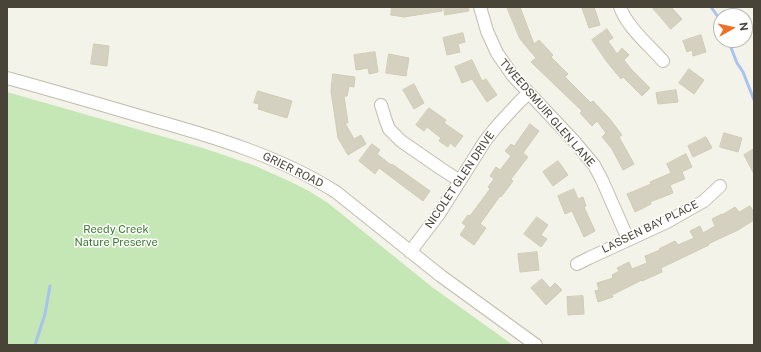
<!DOCTYPE html>
<html>
<head>
<meta charset="utf-8">
<style>
	body { margin:0 }
	#map { position:relative; width:761px; height:352px; overflow:hidden; background:#f4f3ea; font-family:"Public Sans",sans-serif }
	canvas { display:block }
	.frame { position:absolute; inset:0; border:8px solid #484538; pointer-events:none }
	.north { position:absolute; left:713px; top:8px; width:40px; height:40px; box-sizing:border-box; background:#fff; border:1px solid #b6b5af; border-radius:50%; rotate:82deg; font-size:11px; font-weight:700; line-height:16px; text-align:center; color:#484538 }
	.north::after { content:''; display:block; margin:auto; width:14px; height:18px; background:#f06f25; clip-path:polygon(50% 0,100% 100%,50% 72%,0 100%) }
</style>
</head>
<body>
<div id="map">
<canvas width="761" height="352"></canvas>
<div class="frame"></div>
<div class="north">N</div>
</div>
<script>
const ctx = document.querySelector('canvas').getContext('2d');
ctx.lineJoin = 'round';
function fill(path, color) {
  ctx.fillStyle = color;
  ctx.fill(path, 'evenodd');
}
function trace(path, color, width, dash) {
  ctx.strokeStyle = color;
  ctx.lineWidth = width;
  ctx.lineCap = dash ? 'butt' : 'round';
  ctx.setLineDash(dash || []);
  ctx.stroke(path);
}
function drawText(font, color, halo, rows, align = 'center') {
  ctx.font = font + ' "Public Sans",sans-serif';
  ctx.lineWidth = 3;
  ctx.setLineDash([]);
  ctx.textBaseline = 'middle';
  ctx.strokeStyle = halo;
  ctx.fillStyle = color;
  for (const [text, x, y, turn = 0] of rows) {
    ctx.save();
    ctx.translate(x, y);
    ctx.rotate((+turn || 0) * Math.PI / 180);
    ctx.textAlign = isNaN(turn) ? turn : align;
    if (halo) ctx.strokeText(text, 0, 0);
    ctx.fillText(text, 0, 0);
    ctx.restore();
  }
}
fill(new Path2D(`
	M 7,92 L 203,148 L 253,165 L 289,181 L 309,191 L 328,203 L 432,287 L 513,345 L 7,345 Z`), '#c5e6b5');
trace(new Path2D(`
	M 711,7 L 721,21
	M 728,40 L 737,63 L 743,72 L 754,100
	M 35,345 L 45,314 L 50,286`), '#a9c3ee', 3);
const building = new Path2D(`
	M 392,7 L 442,7 L 442,11 L 404,17 L 391,15 Z
	M 444,7 L 468,7 L 469,11 L 445,15 Z
	M 507,7 L 520,7 L 534,44 L 539,40 L 553,55 L 551,57 L 568,74 L 565,77 L 591,103 L 593,101 L 609,118 L 622,135 L 619,137 L 634,164 L 623,170 L 612,149 L 602,137 L 606,133 L 597,121 L 592,126 L 580,113 L 582,111 L 531,62 L 536,58 L 520,39 Z
	M 587,7 L 594,7 L 600,25 L 589,28 L 582,8 Z
	M 652,7 L 671,7 L 682,19 L 671,29 Z
	M 607,29 L 613,38 L 608,41 L 617,54 L 622,48 L 629,55 L 624,60 L 631,69 L 650,88 L 642,96 L 623,77 L 621,79 L 607,62 L 592,40 Z
	M 463,33 L 465,42 L 458,44 L 460,52 L 447,55 L 443,38 Z
	M 701,35 L 706,52 L 693,56 L 692,50 L 687,52 L 683,41 Z
	M 94,44 L 109,46 L 107,66 L 91,64 Z
	M 375,52 L 378,72 L 369,74 L 368,68 L 356,70 L 354,55 Z
	M 389,54 L 409,58 L 406,76 L 386,73 Z
	M 472,60 L 482,81 L 486,79 L 497,95 L 487,102 L 472,79 L 462,83 L 455,67 Z
	M 689,69 L 704,80 L 694,94 L 679,83 Z
	M 333,74 L 355,77 L 354,87 L 349,86 L 347,96 L 344,96 L 348,123 L 345,123 L 354,139 L 361,135 L 366,144 L 348,155 L 338,138 L 331,91 Z
	M 414,84 L 424,103 L 414,109 L 403,90 Z
	M 676,90 L 678,102 L 658,104 L 656,93 Z
	M 258,91 L 292,101 L 287,118 L 258,109 L 259,104 L 254,103 Z
	M 429,108 L 446,120 L 444,123 L 463,136 L 455,147 L 450,143 L 448,147 L 439,141 L 441,138 L 427,127 L 424,131 L 416,125 Z
	M 530,124 L 539,131 L 523,153 L 528,157 L 511,179 L 513,181 L 501,197 L 500,196 L 480,224 L 486,228 L 474,245 L 460,235 L 466,226 L 462,223 L 468,215 L 470,216 L 490,189 L 488,187 L 494,179 L 490,176 L 496,167 L 500,170 L 511,156 L 505,151 L 511,144 L 514,146 Z
	M 724,133 L 742,138 L 738,152 L 720,147 Z
	M 706,137 L 712,148 L 693,157 L 688,146 Z
	M 372,144 L 380,150 L 377,154 L 391,165 L 392,164 L 430,191 L 423,201 L 379,168 L 375,174 L 359,161 Z
	M 754,149 L 754,174 L 744,155 Z
	M 686,154 L 692,167 L 682,172 L 685,179 L 670,185 L 673,193 L 650,202 L 651,204 L 635,212 L 627,194 L 651,184 L 650,182 L 671,173 L 667,164 Z
	M 558,161 L 568,175 L 553,186 L 543,172 Z
	M 574,189 L 578,199 L 583,197 L 586,206 L 584,207 L 595,231 L 584,237 L 572,211 L 565,214 L 558,196 Z
	M 750,206 L 754,212 L 754,220 L 738,230 L 708,244 L 709,245 L 661,268 L 662,272 L 642,281 L 642,280 L 612,295 L 613,297 L 598,302 L 595,291 L 599,290 L 597,283 L 613,278 L 612,275 L 619,271 L 617,268 L 629,262 L 632,269 L 647,263 L 645,256 L 660,250 L 659,249 L 675,241 L 678,245 L 694,238 L 690,231 L 700,226 L 703,233 L 715,226 L 712,219 L 722,214 L 722,215 L 735,207 L 739,212 Z
	M 537,217 L 548,225 L 541,235 L 547,239 L 541,247 L 524,234 Z
	M 537,252 L 539,270 L 520,272 L 518,254 Z
	M 542,279 L 550,288 L 555,283 L 562,290 L 546,305 L 531,288 Z
	M 583,296 L 584,314 L 568,315 L 567,297 Z`);
fill(building, '#d5d1c0');
trace(building, '#d0cbb3', 1);
const minor = new Path2D(`
	M 480,7 L 487,31 L 497,53 L 513,76 L 574,141 L 594,165 L 602,180 L 628,239
	M 620,7 C 627,27 649,45 663,61
	M 7,78 C 55,91 102,105 150,119 C 214,137 279,156 336,192 L 441,276 L 536,345
	M 381,105 L 386,121 L 389,129 L 401,141 L 440,168 L 460,181
	M 410,252 L 439,214 L 485,141 L 497,126 L 520,101 L 529,93
	M 577,264 L 589,258 L 667,222 L 704,201 L 720,186`);
trace(minor, '#bfbdad', 14);
trace(minor, '#fff', 12);
drawText('11px', '#484538', '#fff', [
	["TWEEDSMUIR GLEN LANE",547,113,49],
	["GRIER ROAD",293,170,26],
	["NICOLET GLEN DRIVE",460,180,-56],
	["LASSEN BAY PLACE",650,227,-26]
]);
drawText('11px', '#39782d', '#fff', [
	["Reedy Creek",116,230],
	["Nature Preserve",116,243]
]);
</script>
</body>
</html>
